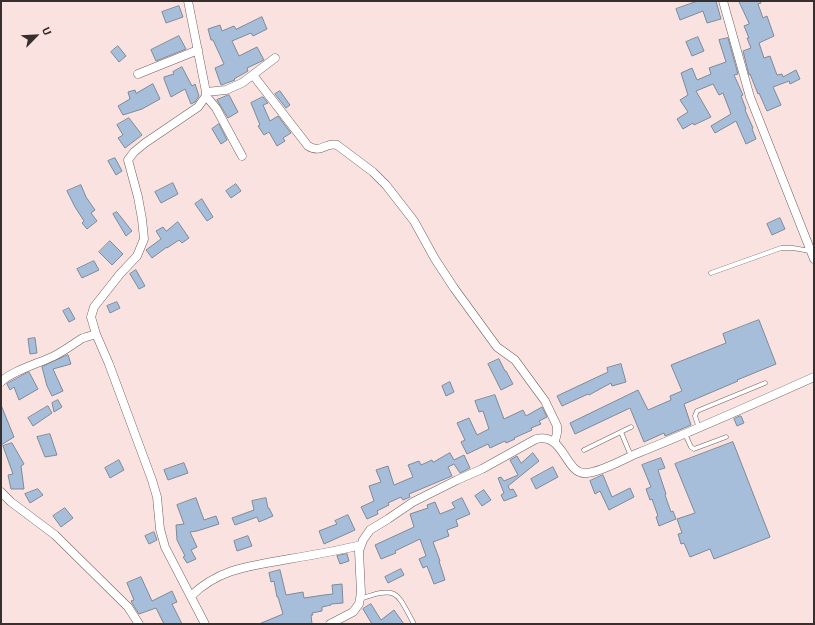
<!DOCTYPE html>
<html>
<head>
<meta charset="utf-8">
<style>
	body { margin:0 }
	#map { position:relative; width:815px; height:625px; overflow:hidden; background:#f9e2e0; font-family:"Exo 2",sans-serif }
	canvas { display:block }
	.frame { position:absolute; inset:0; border:2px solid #372e2e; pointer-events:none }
	.north { position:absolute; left:16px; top:16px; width:40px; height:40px; -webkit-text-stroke:3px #f9e2e0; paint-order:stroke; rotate:66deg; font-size:11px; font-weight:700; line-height:16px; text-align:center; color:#372e2e }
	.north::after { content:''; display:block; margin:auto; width:14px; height:18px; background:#372e2e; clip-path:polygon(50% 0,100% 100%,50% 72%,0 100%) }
</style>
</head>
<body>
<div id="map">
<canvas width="815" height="625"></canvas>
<div class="frame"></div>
<div class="north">U</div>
</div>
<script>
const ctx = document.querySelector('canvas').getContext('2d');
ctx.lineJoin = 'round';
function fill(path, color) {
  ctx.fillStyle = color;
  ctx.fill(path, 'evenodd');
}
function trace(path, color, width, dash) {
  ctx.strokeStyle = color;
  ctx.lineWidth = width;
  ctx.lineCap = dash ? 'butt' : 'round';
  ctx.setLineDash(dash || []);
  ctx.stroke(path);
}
const building = new Path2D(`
	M 698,1 L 716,1 L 721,19 L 707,23 L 703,11 L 680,20 L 676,9 Z
	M 739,1 L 760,1 L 761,3 L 758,4 L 763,18 L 767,16 L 774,36 L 759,43 L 764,58 L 770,56 L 777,75 L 782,74 L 783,77 L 796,70 L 800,79 L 790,84 L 789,81 L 773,87 L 781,105 L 767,111 L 759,93 L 758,94 L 750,74 L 749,75 L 743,51 L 751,48 L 747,38 L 749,38 L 744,26 L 749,24 Z
	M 179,6 L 183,17 L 166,23 L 162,12 Z
	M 262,17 L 267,29 L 253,36 L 251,33 L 232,41 L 239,56 L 257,47 L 264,60 L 247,68 L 248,71 L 234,79 L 235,80 L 221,85 L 215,68 L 224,64 L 213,40 L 211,40 L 208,29 L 220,25 L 222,31 L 234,26 L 236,29 Z
	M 179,36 L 186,49 L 156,61 L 151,50 Z
	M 698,37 L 704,51 L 692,56 L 686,42 Z
	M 728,38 L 738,74 L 734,75 L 743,95 L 741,96 L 746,109 L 745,110 L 753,128 L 752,129 L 756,139 L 746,144 L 736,121 L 715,133 L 711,126 L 731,114 L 723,93 L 719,95 L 713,84 L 696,91 L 711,117 L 694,125 L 693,123 L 683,129 L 677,119 L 688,112 L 680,100 L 688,95 L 681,73 L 692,68 L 697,80 L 711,74 L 709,68 L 726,62 L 719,40 Z
	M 118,46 L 126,56 L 119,62 L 111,52 Z
	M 182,67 L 192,86 L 195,84 L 199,96 L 195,102 L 191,104 L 185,89 L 171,97 L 164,79 L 164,77 L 174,74 L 173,72 Z
	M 153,84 L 160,99 L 142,109 L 123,115 L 118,106 L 130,99 L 128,92 L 135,90 L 136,93 Z
	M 280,91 L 290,105 L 286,108 L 275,94 Z
	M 229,95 L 238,112 L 228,118 L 217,100 Z
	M 263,97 L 268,103 L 263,105 L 270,121 L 278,116 L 291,133 L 283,138 L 285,141 L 277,146 L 269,132 L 264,135 L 258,126 L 260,125 L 251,103 Z
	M 129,118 L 142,135 L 125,148 L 118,138 L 123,135 L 117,125 Z
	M 219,124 L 227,140 L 221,144 L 212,129 Z
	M 115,158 L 122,171 L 116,175 L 108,161 Z
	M 173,183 L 178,194 L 161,203 L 155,192 Z
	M 236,184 L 241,191 L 231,198 L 226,191 Z
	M 81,185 L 86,197 L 95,210 L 91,213 L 97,221 L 87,229 L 82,223 L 84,221 L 75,207 L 67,191 Z
	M 202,199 L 213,217 L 207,221 L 195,204 Z
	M 117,212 L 132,231 L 126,236 L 113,214 Z
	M 780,218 L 785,229 L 772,235 L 767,224 Z
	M 178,222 L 189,238 L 182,243 L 179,240 L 167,248 L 167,247 L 152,258 L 146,250 L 161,239 L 156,231 L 163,227 L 166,231 Z
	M 110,241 L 123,254 L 112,265 L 99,252 Z
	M 94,261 L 99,270 L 82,278 L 77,269 Z
	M 136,270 L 145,286 L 139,289 L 130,274 Z
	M 117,302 L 120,308 L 110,313 L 107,306 Z
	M 69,308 L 75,319 L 69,322 L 63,311 Z
	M 759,320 L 776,364 L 737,380 L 738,381 L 684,404 L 691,425 L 665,436 L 664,433 L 644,442 L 630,408 L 575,434 L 570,423 L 638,390 L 648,410 L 671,400 L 670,396 L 682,391 L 671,365 L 726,343 L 723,334 Z
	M 35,338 L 37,353 L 30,354 L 28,339 Z
	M 68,355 L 71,364 L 53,369 L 63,391 L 52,396 L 47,386 L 42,367 Z
	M 499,359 L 505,371 L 506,371 L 513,384 L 501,390 L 488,364 Z
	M 621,364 L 626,382 L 612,386 L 611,383 L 589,395 L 588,394 L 562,406 L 557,396 L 608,372 L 607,368 Z
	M 29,372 L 38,389 L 19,400 L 14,387 L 10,390 L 7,384 Z
	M 450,382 L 454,392 L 446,396 L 442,386 Z
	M 495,395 L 504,419 L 523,410 L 526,416 L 542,407 L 547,417 L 539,421 L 541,424 L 531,428 L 532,430 L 514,438 L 515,439 L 506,443 L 505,441 L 490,448 L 488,444 L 467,454 L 461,442 L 465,440 L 457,423 L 469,418 L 477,435 L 489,429 L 483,411 L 479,412 L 475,401 Z
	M 58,400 L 62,407 L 54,412 L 52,403 Z
	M 1,405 L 14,437 L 1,445 Z
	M 48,406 L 52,413 L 33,426 L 28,418 Z
	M 740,416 L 741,416 L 744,423 L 737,426 L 734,419 Z
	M 50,434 L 57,455 L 45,457 L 37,437 Z
	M 733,442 L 770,537 L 714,559 L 710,549 L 690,557 L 684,543 L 681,544 L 678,534 L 682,533 L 677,519 L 695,513 L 675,464 Z
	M 12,443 L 24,464 L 21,466 L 24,489 L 11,489 L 8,475 L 13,474 L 3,446 Z
	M 450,453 L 454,460 L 464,455 L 470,468 L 460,473 L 454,464 L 448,467 L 452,476 L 409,494 L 410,497 L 403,500 L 401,497 L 388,503 L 389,505 L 377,511 L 378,514 L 367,519 L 361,507 L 374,501 L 369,486 L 381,482 L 376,470 L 388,466 L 394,485 L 413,477 L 408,465 L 419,461 L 421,465 L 432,460 L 433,462 Z
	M 533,453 L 539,461 L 508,486 L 510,490 L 513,489 L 517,496 L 504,501 L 501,495 L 504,493 L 498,478 L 501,477 L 504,481 L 518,475 L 510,460 L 517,456 L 521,463 Z
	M 661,458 L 665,468 L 658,470 L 666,494 L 665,495 L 671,512 L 673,511 L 676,519 L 659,526 L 656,517 L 658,516 L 652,499 L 650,500 L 646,489 L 651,487 L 642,465 Z
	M 119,460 L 124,470 L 110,478 L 105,468 Z
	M 184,463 L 188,473 L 168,480 L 164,470 Z
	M 553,467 L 558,477 L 536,489 L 531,479 Z
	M 603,475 L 612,497 L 630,488 L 634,497 L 609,510 L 600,491 L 595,494 L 590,481 Z
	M 38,489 L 43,495 L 30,503 L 25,494 Z
	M 484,490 L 491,500 L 482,506 L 475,496 Z
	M 196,498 L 204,520 L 216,516 L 219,524 L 197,531 L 190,532 L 197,547 L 191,550 L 196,559 L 187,563 L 183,557 L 185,556 L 177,540 L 176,525 L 184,524 L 177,505 Z
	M 266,498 L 268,508 L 269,508 L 273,516 L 259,522 L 257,517 L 235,525 L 232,518 L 254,510 L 252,501 Z
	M 462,498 L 470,514 L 456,520 L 458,526 L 447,530 L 449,536 L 433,542 L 440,561 L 439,561 L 445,580 L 434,584 L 427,566 L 423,568 L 419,559 L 426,556 L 420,539 L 395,551 L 396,553 L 381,559 L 375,545 L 414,527 L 410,514 L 428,508 L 427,505 L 435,502 L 440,514 L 455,508 L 452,503 Z
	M 65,508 L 73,518 L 61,527 L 53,516 Z
	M 348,515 L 355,530 L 324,544 L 319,531 L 337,524 L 335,521 Z
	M 154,532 L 157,540 L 149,544 L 145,536 Z
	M 248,536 L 252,546 L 237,551 L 234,541 Z
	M 347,554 L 349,561 L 340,564 L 337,556 Z
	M 401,569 L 404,575 L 388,583 L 385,577 Z
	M 280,570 L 286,595 L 303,592 L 304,598 L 324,595 L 333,594 L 332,585 L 342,584 L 343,603 L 331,604 L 331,605 L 322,607 L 322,611 L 312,613 L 313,615 L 311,615 L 312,624 L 259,624 L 283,614 L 278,597 L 277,597 L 274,581 L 271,582 L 269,573 Z
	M 141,577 L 152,601 L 172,591 L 177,602 L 172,604 L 182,624 L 164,624 L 156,608 L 139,614 L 132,603 L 131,601 L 134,600 L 127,583 Z
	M 371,604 L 381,620 L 394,610 L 404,624 L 372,624 L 363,609 Z`);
fill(building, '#a6beda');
trace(building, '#7e8a98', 1);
const service = new Path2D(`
	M 711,273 L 781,248 L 793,248 L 810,251
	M 699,428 L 695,416 L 697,411 L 765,383
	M 621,432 L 631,456
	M 685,434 L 691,447 L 694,449 L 726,437
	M 584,450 L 631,427
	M 360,599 C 398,586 396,591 414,624`);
const minor = new Path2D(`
	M 188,1 L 206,92 L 206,96 L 198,107 L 145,143 L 134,152 L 128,160 L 138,197 L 142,219 L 144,239 L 137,256 L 120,274 L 94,307 L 91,317 L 96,334 L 109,364 L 152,480 L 157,497 L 160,529 L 165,547 L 205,624
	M 723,1 L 750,97 L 814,259
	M 138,74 L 198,50
	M 253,75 L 308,146 C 322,154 324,142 337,145 L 373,172 L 386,185 L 414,221 L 435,259 L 454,288 L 497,347 L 515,360 L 545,401 L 557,426 L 557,433 L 555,441
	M 206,92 L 226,90 L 242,83 L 275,58
	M 206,96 L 216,108 L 242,156
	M 1,382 C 11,371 40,363 54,356 C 64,351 72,345 81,339 C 85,337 91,336 96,334
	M 1,492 L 11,502 L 55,535 L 128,607 L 139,624
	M 191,596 C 220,568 251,566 289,559 C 313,555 337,551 361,545
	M 330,624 L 353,612 L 359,604 L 361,593 L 359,551 L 363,540 L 370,530 L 388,519 L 413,502 L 457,480 L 482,469 L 536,439 C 565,432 565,476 587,473 C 604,471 623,459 638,453 C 698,429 756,403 814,377`);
trace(service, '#74605e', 5);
trace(minor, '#74605e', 9);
trace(service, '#fff', 4);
trace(minor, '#fff', 8);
</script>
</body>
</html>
